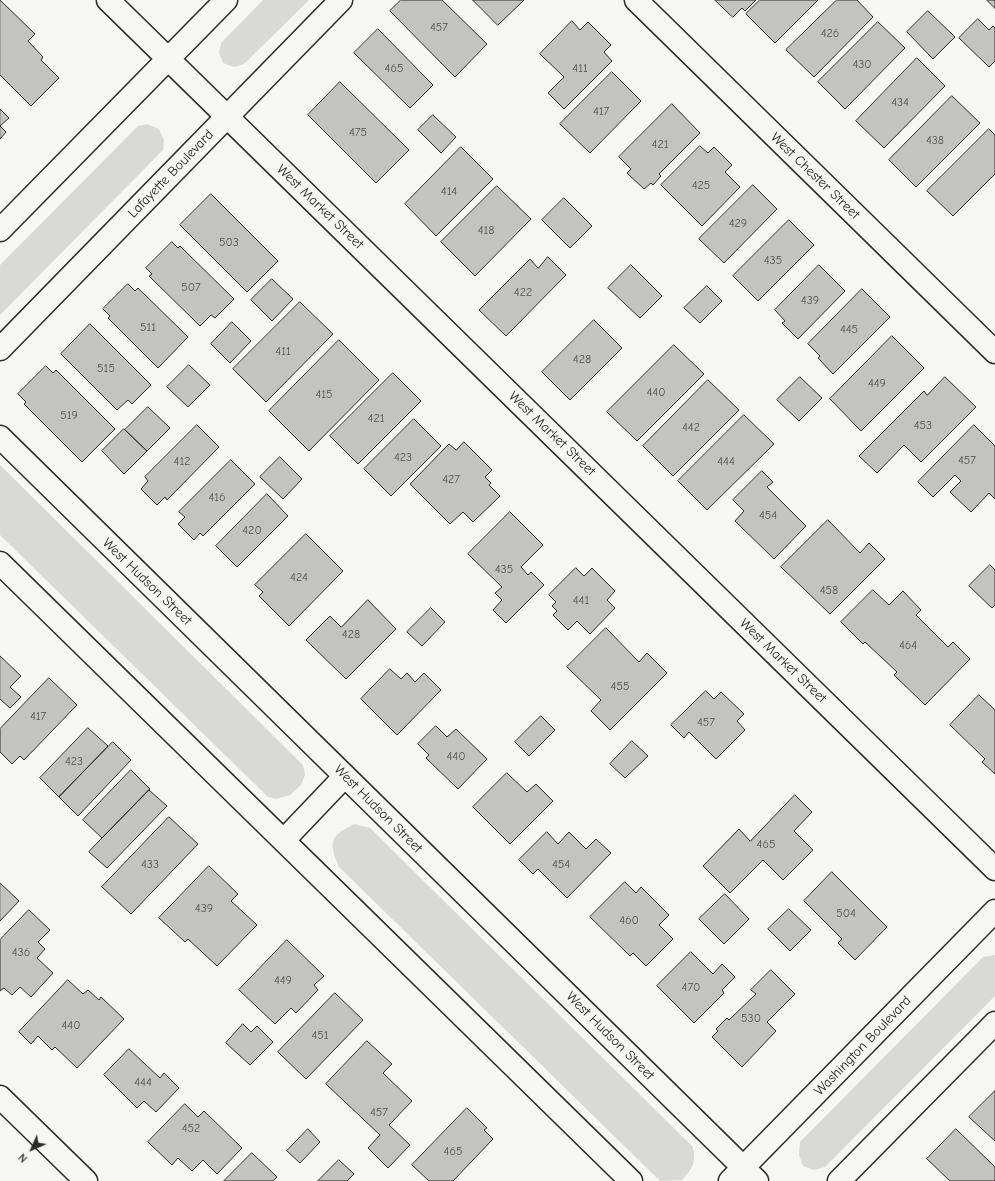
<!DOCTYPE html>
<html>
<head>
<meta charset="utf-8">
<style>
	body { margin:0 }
	#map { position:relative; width:995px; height:1181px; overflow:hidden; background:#f6f6f2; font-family:"Comic Neue",sans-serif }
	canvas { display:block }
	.north { position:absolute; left:12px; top:1129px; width:40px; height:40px; -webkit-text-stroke:3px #f6f6f2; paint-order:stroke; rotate:225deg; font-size:11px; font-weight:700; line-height:16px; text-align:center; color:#2b2b2b }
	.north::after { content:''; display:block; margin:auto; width:14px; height:18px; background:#2b2b2b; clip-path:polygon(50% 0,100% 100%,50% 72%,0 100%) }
</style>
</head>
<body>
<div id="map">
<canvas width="995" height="1181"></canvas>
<div class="north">N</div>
</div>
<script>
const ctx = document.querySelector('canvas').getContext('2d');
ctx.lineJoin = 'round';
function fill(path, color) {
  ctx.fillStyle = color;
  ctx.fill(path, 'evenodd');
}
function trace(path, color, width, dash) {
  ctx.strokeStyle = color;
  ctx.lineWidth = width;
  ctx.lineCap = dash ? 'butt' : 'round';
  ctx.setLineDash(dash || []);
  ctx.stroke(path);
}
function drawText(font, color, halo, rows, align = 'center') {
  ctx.font = font + ' "Comic Neue",sans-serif';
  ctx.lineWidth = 3;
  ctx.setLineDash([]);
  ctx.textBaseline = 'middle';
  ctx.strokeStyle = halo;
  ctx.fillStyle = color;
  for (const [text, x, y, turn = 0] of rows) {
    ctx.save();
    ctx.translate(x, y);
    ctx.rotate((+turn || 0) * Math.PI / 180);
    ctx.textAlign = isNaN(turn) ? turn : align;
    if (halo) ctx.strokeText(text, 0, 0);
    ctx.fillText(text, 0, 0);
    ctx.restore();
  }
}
fill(new Path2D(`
	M 263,0 L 309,0 L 244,64 L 234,67 L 223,63 L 219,53 L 221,43 Z
	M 147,124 L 159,129 L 164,140 L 163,150 L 0,315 L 0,265 L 138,126 Z
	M 0,465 L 303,765 L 305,775 L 301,785 L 290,795 L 276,799 L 268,797 L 0,535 Z
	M 355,824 L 370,828 L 693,1147 C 696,1163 693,1168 682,1180 L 660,1181 L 339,867 C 328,842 330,835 355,824 Z
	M 995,955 L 995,996 L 825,1167 L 814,1170 L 803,1166 L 799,1155 L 800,1142 L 983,957 Z`), '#d9d9d5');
const building = new Path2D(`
	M 0,0 L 35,34 L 28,41 L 43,57 L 41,60 L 59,78 L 31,106 L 0,75 Z
	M 401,0 L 442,0 L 487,44 L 455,77 L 390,11 Z
	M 473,0 L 524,0 L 498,25 Z
	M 715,0 L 756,0 L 745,11 L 742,8 L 733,17 Z
	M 760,0 L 818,0 L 775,43 L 746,14 Z
	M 837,0 L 857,0 L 873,17 L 814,77 L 786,50 Z
	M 987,0 L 995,0 L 995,8 Z
	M 928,11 L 955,37 L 933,59 L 907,32 Z
	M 978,19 L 989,30 L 993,26 L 995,28 L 995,61 L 989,67 L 959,38 Z
	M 572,21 L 580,30 L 588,22 L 611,45 L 604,52 L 612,61 L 564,109 L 548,93 L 564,77 L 540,54 Z
	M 878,22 L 905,48 L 845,109 L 818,82 Z
	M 378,29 L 433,85 L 410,108 L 354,53 Z
	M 917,58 L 945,86 L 884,148 L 856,121 Z
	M 612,72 L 641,101 L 590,153 L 560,124 Z
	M 340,82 L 409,150 L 376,183 L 308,115 Z
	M 952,96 L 980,123 L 916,187 L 889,160 Z
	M 672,104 L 700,133 L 659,174 L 661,176 L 653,185 L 651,183 L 644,189 L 627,173 L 631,169 L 619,157 Z
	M 0,109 L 9,118 L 0,126 L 6,132 L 0,139 Z
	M 433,115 L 456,137 L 441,153 L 418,130 Z
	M 989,129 L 995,135 L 995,174 L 953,216 L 927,191 Z
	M 700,146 L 708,153 L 714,147 L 732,165 L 725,172 L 740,187 L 702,226 L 661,185 Z
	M 461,147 L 493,179 L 436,236 L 405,204 Z
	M 753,185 L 777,209 L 724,263 L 699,239 Z
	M 497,186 L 531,219 L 475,276 L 441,242 Z
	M 211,194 L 278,261 L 247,292 L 180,225 Z
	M 564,198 L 592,226 L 570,248 L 542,220 Z
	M 789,220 L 814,245 L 758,301 L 733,276 Z
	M 172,242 L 178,248 L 180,246 L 234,299 L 215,318 L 211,315 L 200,326 L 149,276 L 152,274 L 146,268 Z
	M 548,257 L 566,275 L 506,336 L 479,310 L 530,259 L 538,268 Z
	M 631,265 L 662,296 L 640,318 L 608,288 Z
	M 819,265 L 845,291 L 798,339 L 782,323 L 785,321 L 775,310 Z
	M 272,279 L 293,299 L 272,321 L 251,300 Z
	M 128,284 L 135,291 L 138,288 L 188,337 L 158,368 L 108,318 L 110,316 L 103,309 Z
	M 707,286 L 722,301 L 700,323 L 684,308 Z
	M 862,289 L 890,317 L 833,374 L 818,358 L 820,356 L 808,344 Z
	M 300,302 L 333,334 L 266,402 L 233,369 Z
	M 594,320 L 622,348 L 570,400 L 542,372 Z
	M 232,322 L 251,341 L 230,363 L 211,344 Z
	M 90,324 L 151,385 L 132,404 L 128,400 L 117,410 L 61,354 Z
	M 892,336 L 924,368 L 861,431 L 830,399 Z
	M 339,340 L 379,380 L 309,451 L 269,411 Z
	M 674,345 L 704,374 L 637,441 L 607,412 Z
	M 189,365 L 210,385 L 188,407 L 167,387 Z
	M 46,366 L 53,373 L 56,370 L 115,429 L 82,462 L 24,404 L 26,402 L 18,394 Z
	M 393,373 L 421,401 L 358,464 L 330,436 Z
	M 800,377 L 822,398 L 799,421 L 777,400 Z
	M 945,377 L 976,407 L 921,462 L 904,445 L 877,473 L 859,456 L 924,391 L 927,395 Z
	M 708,380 L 739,410 L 673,476 L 643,446 Z
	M 148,407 L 170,428 L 147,451 L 125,430 Z
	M 744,415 L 774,444 L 707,510 L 678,481 Z
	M 414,419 L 441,446 L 391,496 L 364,469 Z
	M 197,425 L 219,447 L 167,500 L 165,497 L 157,505 L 141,489 L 148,481 L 145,477 Z
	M 974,425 L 995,446 L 995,499 L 989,493 L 971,512 L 950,492 L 961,481 L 955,475 L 933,497 L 918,482 Z
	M 124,429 L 147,451 L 124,474 L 102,451 Z
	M 464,442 L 492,470 L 485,477 L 491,483 L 489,485 L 500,496 L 473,522 L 463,512 L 450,524 L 410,484 L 449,444 L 456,450 Z
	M 280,457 L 302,479 L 283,499 L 260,477 Z
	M 231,460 L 255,484 L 203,536 L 200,533 L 194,540 L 178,524 L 185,517 L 179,512 Z
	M 762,471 L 773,482 L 767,487 L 806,526 L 774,559 L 735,521 L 744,511 L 733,500 Z
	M 267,494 L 288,516 L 237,567 L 216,546 Z
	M 510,512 L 543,545 L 521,567 L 528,575 L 531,572 L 544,585 L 506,623 L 493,610 L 502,600 L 495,593 L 502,587 L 468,554 Z
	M 828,520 L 860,553 L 869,543 L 885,559 L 830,614 L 781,567 Z
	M 306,534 L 343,571 L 289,626 L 259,596 L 263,592 L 255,585 Z
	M 990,565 L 995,570 L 995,605 L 992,608 L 969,586 Z
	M 576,568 L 584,576 L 592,568 L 615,591 L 607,600 L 615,608 L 590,634 L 577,621 L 568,630 L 553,615 L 557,611 L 552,606 L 556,602 L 549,595 Z
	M 873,590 L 889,605 L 903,591 L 921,610 L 916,615 L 948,647 L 953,642 L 970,659 L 925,705 L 894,675 L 897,672 L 865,642 L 863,644 L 841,622 Z
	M 368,600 L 396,629 L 346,679 L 306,640 L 330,616 L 341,627 Z
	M 431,608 L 445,622 L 422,646 L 407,632 Z
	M 606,628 L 639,662 L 647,653 L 667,673 L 610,730 L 591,711 L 601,700 L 567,667 Z
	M 0,656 L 21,676 L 10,687 L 21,697 L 10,708 L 0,699 Z
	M 390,669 L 401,679 L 407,673 L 415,682 L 424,673 L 441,690 L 397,735 L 361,699 Z
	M 49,678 L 77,705 L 24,760 L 20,756 L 12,764 L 0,752 L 0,729 Z
	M 706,691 L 714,699 L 721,692 L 744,714 L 737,721 L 745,730 L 716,759 L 689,732 L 684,738 L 671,725 Z
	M 979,695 L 995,710 L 995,774 L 982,762 L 985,759 L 950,725 Z
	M 541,716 L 555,730 L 529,756 L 515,742 Z
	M 436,726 L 447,737 L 456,729 L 487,759 L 458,789 L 426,758 L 429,755 L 418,744 Z
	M 88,728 L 108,746 L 59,797 L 40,778 Z
	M 632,741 L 648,756 L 625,778 L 610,764 Z
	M 113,742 L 131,760 L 78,816 L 59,797 Z
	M 131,770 L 150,789 L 102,838 L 83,820 Z
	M 507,773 L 527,792 L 536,784 L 553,801 L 510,844 L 473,807 Z
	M 149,790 L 167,806 L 107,868 L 89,852 Z
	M 795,795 L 812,812 L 794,831 L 813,850 L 783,880 L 763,860 L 730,893 L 703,866 L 739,829 L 750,841 Z
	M 169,817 L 198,844 L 131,914 L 102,887 Z
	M 547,832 L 558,844 L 569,832 L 586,849 L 596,839 L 611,853 L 567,898 L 538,869 L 533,874 L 519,860 Z
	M 209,866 L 238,894 L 231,901 L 257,925 L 217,966 L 188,939 L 185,942 L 159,918 Z
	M 832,872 L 887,927 L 855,960 L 838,943 L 842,939 L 804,901 Z
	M 625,882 L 636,893 L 641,887 L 669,915 L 659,925 L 673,939 L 646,966 L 633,953 L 630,956 L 590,917 Z
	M 0,883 L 19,901 L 0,921 Z
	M 725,894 L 749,919 L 724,944 L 699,919 Z
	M 789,909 L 811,930 L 790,951 L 768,929 Z
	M 29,910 L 50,930 L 38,942 L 45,949 L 37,958 L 53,973 L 31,997 L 20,987 L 12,995 L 4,988 L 0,991 L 0,940 Z
	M 287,940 L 324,976 L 314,985 L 318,990 L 296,1013 L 291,1008 L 275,1024 L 239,990 Z
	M 691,952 L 713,974 L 722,964 L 735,977 L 722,990 L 724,993 L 694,1023 L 657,986 Z
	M 771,970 L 795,994 L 767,1022 L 776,1031 L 742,1067 L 712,1037 L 718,1031 L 716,1029 L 727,1018 L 729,1020 L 756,994 L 751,990 Z
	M 68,980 L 83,994 L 88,990 L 99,1000 L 101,997 L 124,1019 L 77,1068 L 55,1047 L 52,1050 L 38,1036 L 31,1044 L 19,1032 Z
	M 335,993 L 363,1020 L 306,1079 L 278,1052 Z
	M 243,1024 L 251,1032 L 257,1026 L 273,1042 L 250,1065 L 226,1043 Z
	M 367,1041 L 392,1064 L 383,1073 L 412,1101 L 389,1125 L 410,1145 L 388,1168 L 368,1148 L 380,1135 L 326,1084 Z
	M 129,1049 L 160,1078 L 164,1073 L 179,1088 L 156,1112 L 144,1101 L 137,1108 L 104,1075 Z
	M 995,1091 L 995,1141 L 969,1117 Z
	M 185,1104 L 198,1117 L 204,1111 L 242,1148 L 217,1174 L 203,1160 L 192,1171 L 178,1158 L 172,1165 L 148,1142 Z
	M 467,1108 L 487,1128 L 484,1130 L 493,1139 L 453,1181 L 429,1181 L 412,1165 Z
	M 308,1129 L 320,1142 L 300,1163 L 287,1151 Z
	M 956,1129 L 995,1167 L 995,1181 L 950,1181 L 927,1159 Z
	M 252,1153 L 277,1177 L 273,1181 L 224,1181 Z
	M 339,1160 L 354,1174 L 347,1181 L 318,1181 Z`);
fill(building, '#c3c3c0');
trace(building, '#2b2b2b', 1);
const minor = new Path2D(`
	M 108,0 L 995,869
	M 636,0 L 995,352
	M 0,230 L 226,0
	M 0,349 L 341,0
	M 0,437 L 757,1181
	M 0,563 L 631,1181
	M 284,840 L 345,776
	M 0,1097 L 86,1181
	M 730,1181 L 995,911
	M 839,1181 L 995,1023`);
trace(minor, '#2b2b2b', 25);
trace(minor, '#f6f6f2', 22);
drawText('12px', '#515150', null, [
	["457",439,28],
	["426",830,34],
	["430",862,65],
	["465",394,69],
	["411",580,69],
	["434",900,103],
	["417",601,112],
	["475",358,133],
	["438",935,141],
	["421",660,145],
	["425",701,186],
	["414",449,192],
	["429",738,224],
	["418",486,231],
	["503",229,243],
	["435",773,261],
	["507",191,288],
	["422",523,293],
	["439",810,301],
	["511",148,328],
	["445",849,330],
	["411",283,352],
	["428",582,360],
	["515",106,369],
	["449",877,384],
	["440",656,393],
	["415",324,395],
	["519",69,416],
	["421",376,419],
	["453",923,426],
	["442",691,428],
	["423",403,458],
	["457",967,461],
	["412",182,462],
	["444",726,462],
	["427",451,480],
	["416",217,498],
	["454",768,516],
	["420",252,531],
	["435",504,570],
	["424",299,578],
	["458",829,591],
	["441",581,601],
	["428",351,635],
	["464",908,646],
	["455",620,687],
	["417",38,717],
	["457",706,723],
	["440",456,757],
	["423",74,762],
	["465",766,845],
	["433",150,865],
	["454",561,865],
	["439",204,909],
	["504",846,914],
	["460",629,921],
	["436",21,953],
	["449",283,981],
	["470",691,988],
	["530",751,1019],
	["440",71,1026],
	["451",320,1036],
	["444",143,1083],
	["457",379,1113],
	["452",191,1129],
	["465",453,1152]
]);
drawText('14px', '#2b2b2b', '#f6f6f2', [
	["Lafayette Boulevard",171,174,-46],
	["West Chester Street",815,176,44],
	["West Market Street",320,207,44],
	["West Market Street",552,434,44],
	["West Hudson Street",147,582,44],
	["West Market Street",783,661,44],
	["West Hudson Street",378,809,45],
	["West Hudson Street",610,1036,45],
	["Washington Boulevard",863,1046,-46]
]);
</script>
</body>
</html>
